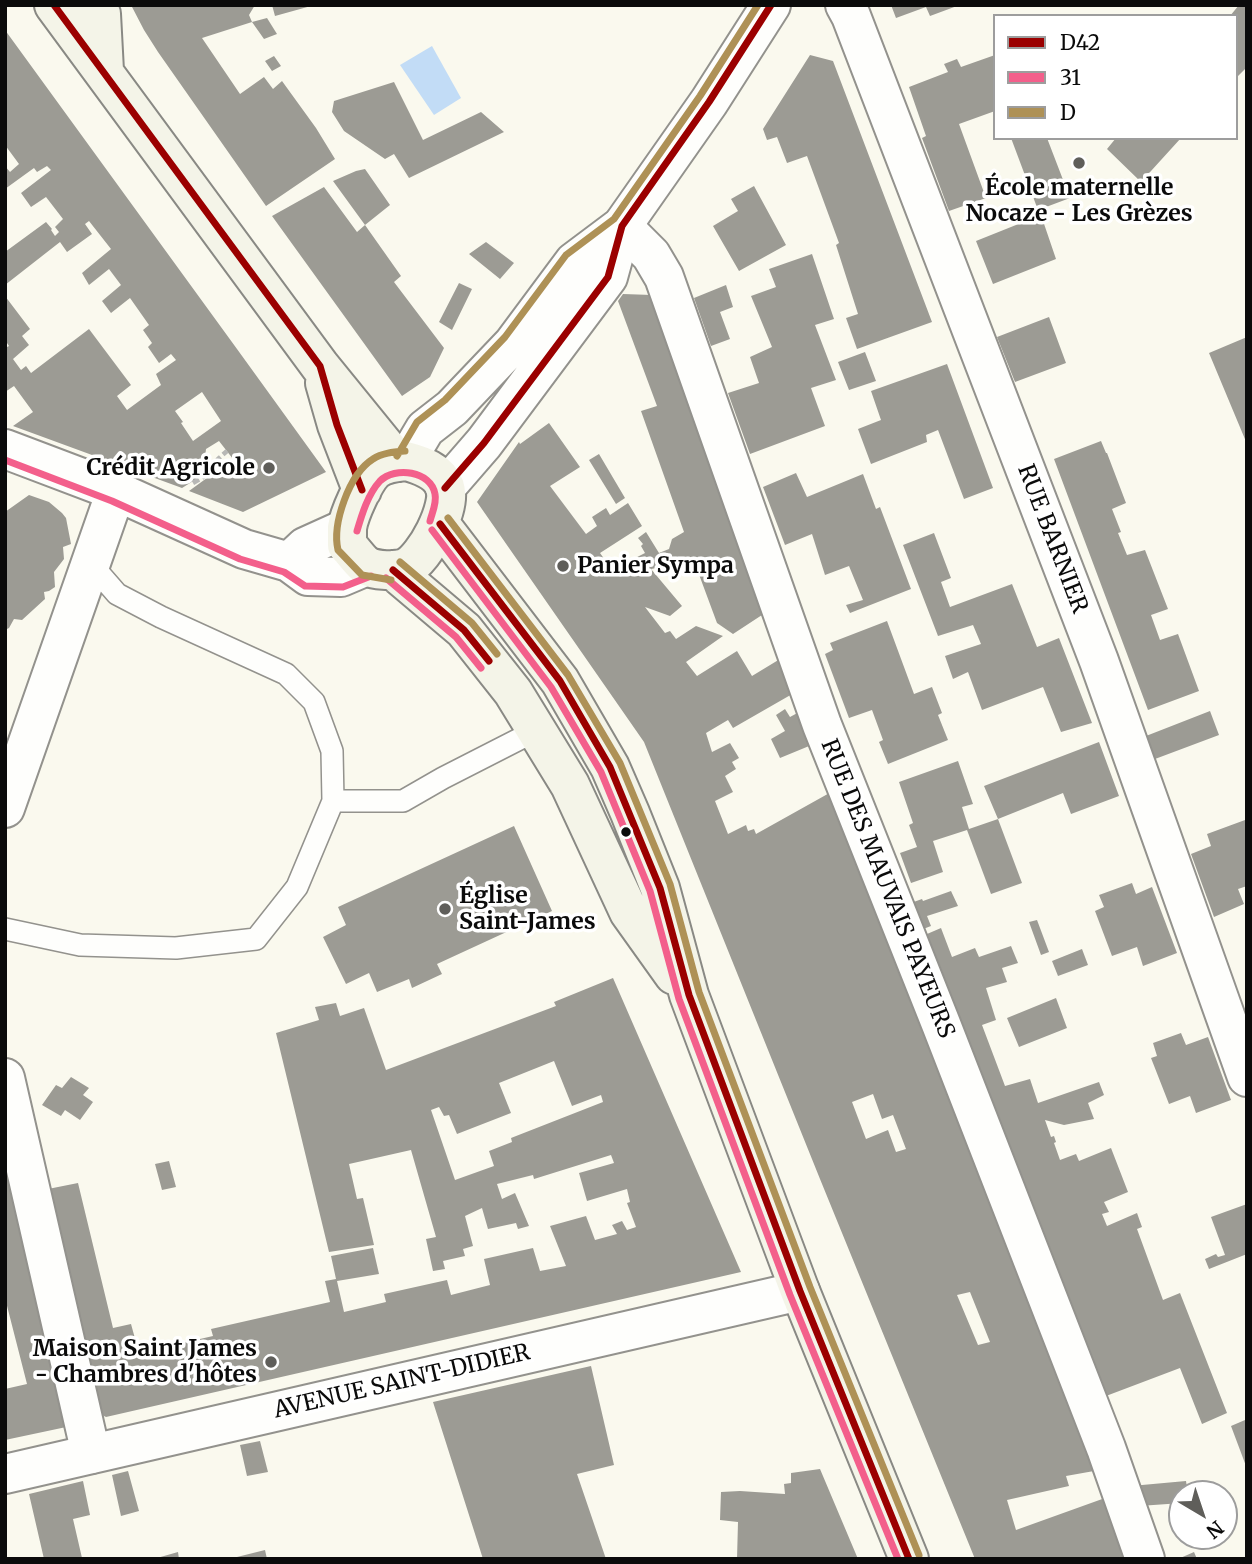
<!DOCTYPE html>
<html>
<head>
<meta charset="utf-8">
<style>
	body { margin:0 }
	#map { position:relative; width:1252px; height:1564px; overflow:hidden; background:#faf9ee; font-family:Merriweather,serif }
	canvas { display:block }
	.frame { position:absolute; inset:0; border:7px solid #0b0b0b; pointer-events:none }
	.legend { position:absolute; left:993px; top:14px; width:245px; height:126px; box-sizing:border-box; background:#fff; border:2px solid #9d9d9d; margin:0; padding:9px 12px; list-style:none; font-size:21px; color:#0b0b0b }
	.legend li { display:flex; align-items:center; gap:14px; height:35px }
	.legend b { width:35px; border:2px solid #9d9d9d }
	.north { position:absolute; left:1168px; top:1480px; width:70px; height:70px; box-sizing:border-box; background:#fff; border:2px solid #9d9d9d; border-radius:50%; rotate:141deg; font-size:19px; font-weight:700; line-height:28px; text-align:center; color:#0b0b0b }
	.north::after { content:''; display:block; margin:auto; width:24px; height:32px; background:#5f5e5a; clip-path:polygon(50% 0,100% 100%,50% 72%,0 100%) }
</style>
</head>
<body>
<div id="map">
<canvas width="1252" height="1564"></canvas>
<div class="frame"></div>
<ul class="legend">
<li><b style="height:9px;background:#9b0000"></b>D42</li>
<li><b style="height:9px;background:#f35f8b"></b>31</li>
<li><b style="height:9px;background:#ae9156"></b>D</li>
</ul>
<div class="north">N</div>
</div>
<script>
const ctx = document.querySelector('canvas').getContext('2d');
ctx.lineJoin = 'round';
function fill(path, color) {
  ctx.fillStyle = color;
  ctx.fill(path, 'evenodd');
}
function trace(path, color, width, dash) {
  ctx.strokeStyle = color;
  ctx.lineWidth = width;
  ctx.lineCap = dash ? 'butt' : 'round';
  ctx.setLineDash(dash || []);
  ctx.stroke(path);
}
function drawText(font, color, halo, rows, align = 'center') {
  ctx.font = font + ' Merriweather,serif';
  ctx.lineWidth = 7;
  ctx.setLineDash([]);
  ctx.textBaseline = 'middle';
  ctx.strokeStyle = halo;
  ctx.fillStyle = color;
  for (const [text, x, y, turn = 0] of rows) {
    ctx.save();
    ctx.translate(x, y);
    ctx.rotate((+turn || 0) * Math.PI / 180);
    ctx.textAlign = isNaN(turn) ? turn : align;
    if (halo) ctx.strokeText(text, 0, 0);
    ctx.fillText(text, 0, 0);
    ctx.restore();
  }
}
fill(new Path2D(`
	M 432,46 L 461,98 L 434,115 L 400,65 Z`), '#c2dcf6');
fill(new Path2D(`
	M 131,5 L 255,5 L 249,15 L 252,22 L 202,38 L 240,94 L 264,77 L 273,89 L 282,81 L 316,128 L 335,159 L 266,206 L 158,52 L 144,30 Z
	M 272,5 L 311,5 L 311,6 L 275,16 Z
	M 891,5 L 957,5 L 957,6 L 930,16 L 926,7 L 896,18 Z
	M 1239,5 L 1247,5 L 1247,67 L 1236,78 L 1236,16 L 1230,16 Z
	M 267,18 L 277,34 L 264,39 L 252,22 Z
	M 5,30 L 237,349 L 326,472 L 243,512 L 189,491 L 233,459 L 219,441 L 206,449 L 205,457 L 206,460 L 193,470 L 198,478 L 182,488 L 13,426 L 33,412 L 14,386 L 5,392 L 5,348 L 9,346 L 5,340 L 5,296 L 30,329 L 22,336 L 29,345 L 13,359 L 21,370 L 26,366 L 31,373 L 89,329 L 131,385 L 117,396 L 127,410 L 161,385 L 156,374 L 176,360 L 171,354 L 159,363 L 148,347 L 152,343 L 143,330 L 149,325 L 130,298 L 111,313 L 102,301 L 121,285 L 109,269 L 89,285 L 82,273 L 111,249 L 89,221 L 85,224 L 92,234 L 67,252 L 60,242 L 5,285 L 5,252 L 46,222 L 52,229 L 51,230 L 55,236 L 59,232 L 55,227 L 63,219 L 46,197 L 31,207 L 21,193 L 51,170 L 47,166 L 37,172 L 34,168 L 5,189 L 5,166 L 10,172 L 19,164 L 5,145 ZM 202,392 L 221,421 L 193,441 L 181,423 L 183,422 L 175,411 Z
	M 810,55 L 833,61 L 932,322 L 857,349 L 846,318 L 858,314 L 836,245 L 839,243 L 807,156 L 787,163 L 777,137 L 767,140 L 763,129 Z
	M 995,55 L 995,111 L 959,124 L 986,198 L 949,211 L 922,138 L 926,136 L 909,87 L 948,72 L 944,64 L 957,59 L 961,67 Z
	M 274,56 L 281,66 L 272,71 L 265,61 Z
	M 394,82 L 423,140 L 481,112 L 504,132 L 409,178 L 394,154 L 385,159 L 344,131 L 332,112 L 334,101 Z
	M 1011,138 L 1047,138 L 1070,198 L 1038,210 Z
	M 1116,138 L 1181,138 L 1141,182 L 1107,149 Z
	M 365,169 L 390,205 L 365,225 L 333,181 L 356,171 Z
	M 754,186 L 786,245 L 739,271 L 713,226 L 738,211 L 731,199 Z
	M 324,187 L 357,232 L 365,225 L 401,276 L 394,282 L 444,348 L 430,377 L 402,396 L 272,216 Z
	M 1041,215 L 1056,259 L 993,284 L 976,241 Z
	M 486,242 L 514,263 L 500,279 L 469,254 Z
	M 812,254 L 834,319 L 815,325 L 836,380 L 811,388 L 825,426 L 750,454 L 728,393 L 759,383 L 750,357 L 772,347 L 751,296 L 776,287 L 769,269 Z
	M 459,283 L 472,289 L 452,330 L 439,322 Z
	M 726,285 L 733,307 L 720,312 L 730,339 L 711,346 L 694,298 Z
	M 623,294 L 652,295 L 742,552 L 740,552 L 762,615 L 733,634 L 717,623 L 694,561 L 651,569 L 682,606 L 670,616 L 645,607 L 665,633 L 670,631 L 676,639 L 696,626 L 723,636 L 686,662 L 697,676 L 737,651 L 752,676 L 780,659 L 794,693 L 733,728 L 728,720 L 706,733 L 712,752 L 730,743 L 739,758 L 732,762 L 736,769 L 725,776 L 733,792 L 715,801 L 728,834 L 746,825 L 748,831 L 754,829 L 756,834 L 833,791 L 1094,1471 L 1066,1476 L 1069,1486 L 1007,1500 L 1016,1530 L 1105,1498 L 1129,1559 L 975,1559 L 820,1179 L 644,742 L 477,502 L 519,442 L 520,444 L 549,423 L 580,467 L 550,486 L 586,534 L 597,526 L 592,517 L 606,508 L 610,515 L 628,503 L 642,526 L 600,553 L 612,570 L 645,553 L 641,546 L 643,544 L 638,538 L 646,532 L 659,553 L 669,549 L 672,539 L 684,532 L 641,411 L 657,406 L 618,301 ZM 873,1094 L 882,1119 L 893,1115 L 906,1149 L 896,1152 L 888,1130 L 866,1139 L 852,1102 ZM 970,1292 L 990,1342 L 978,1345 L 957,1295 Z
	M 1049,317 L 1066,363 L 1015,382 L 997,337 Z
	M 1247,337 L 1247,444 L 1209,353 Z
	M 865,352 L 876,381 L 849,390 L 838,362 Z
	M 947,364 L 993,488 L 964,499 L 938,430 L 926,435 L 927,442 L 871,464 L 858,429 L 881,420 L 871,391 Z
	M 1101,441 L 1106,453 L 1107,453 L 1126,503 L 1112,509 L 1121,532 L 1118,533 L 1127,555 L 1145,550 L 1168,609 L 1151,615 L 1160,640 L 1178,634 L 1199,691 L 1148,710 L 1054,459 Z
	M 599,454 L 625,498 L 616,504 L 589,460 Z
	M 796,473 L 807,497 L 863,474 L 876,509 L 880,507 L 911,589 L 850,613 L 846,605 L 863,600 L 849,566 L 825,575 L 812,534 L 785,545 L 763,487 Z
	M 29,495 L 49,502 L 62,513 L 66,518 L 71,544 L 63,547 L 64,559 L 54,572 L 55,587 L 49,591 L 44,592 L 45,599 L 22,620 L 14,619 L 9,628 L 5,630 L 5,512 Z
	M 934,533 L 951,578 L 941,582 L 950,607 L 1012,584 L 1037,647 L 1059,638 L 1092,723 L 1061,732 L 1043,687 L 982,710 L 968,672 L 953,679 L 945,656 L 981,644 L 973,625 L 938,636 L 903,545 Z
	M 887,621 L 914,694 L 932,687 L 942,713 L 938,715 L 948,740 L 888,764 L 879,742 L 883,740 L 872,710 L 849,718 L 825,654 L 833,650 L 830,643 Z
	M 785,709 L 790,717 L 801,711 L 814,744 L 780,758 L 771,739 L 785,731 L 776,715 Z
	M 1210,711 L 1219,735 L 1155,759 L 1146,736 Z
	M 1099,742 L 1119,796 L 1071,814 L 1063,793 L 998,819 L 1022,883 L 991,894 L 967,830 L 933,841 L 943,872 L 911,883 L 900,853 L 917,847 L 909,825 L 913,823 L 899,782 L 958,761 L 973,804 L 962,807 L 969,829 L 998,819 L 984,786 Z
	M 1245,820 L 1247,825 L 1247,886 L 1238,889 L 1244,904 L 1214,917 L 1191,854 L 1211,846 L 1207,834 Z
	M 514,826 L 552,911 L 437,964 L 442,974 L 412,988 L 409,979 L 377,992 L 369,973 L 346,984 L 323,937 L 346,925 L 338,907 Z
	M 1132,883 L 1136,894 L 1152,887 L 1177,953 L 1143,966 L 1137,947 L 1112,956 L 1095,911 L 1104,907 L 1099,895 Z
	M 951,891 L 958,906 L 927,916 L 931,926 L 918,931 L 908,904 L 922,899 L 923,901 Z
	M 1037,920 L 1049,952 L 1041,955 L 1029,922 Z
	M 941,928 L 952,957 L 975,948 L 979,957 L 1011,946 L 1018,963 L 1002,968 L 1007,982 L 986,988 L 996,1020 L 982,1025 L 1005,1086 L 1030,1079 L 1038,1103 L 1099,1082 L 1104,1095 L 1088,1103 L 1094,1119 L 1064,1125 L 1045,1120 L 1051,1137 L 1054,1136 L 1056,1142 L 1054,1143 L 1060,1160 L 1076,1154 L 1079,1161 L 1111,1148 L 1128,1192 L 1104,1202 L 1109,1212 L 1102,1214 L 1107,1226 L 1137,1213 L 1142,1227 L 1137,1229 L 1163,1300 L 1180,1293 L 1227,1413 L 1202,1424 L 1180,1368 L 1106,1396 L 920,937 Z
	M 1082,949 L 1088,965 L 1058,976 L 1052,961 Z
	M 613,978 L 741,1272 L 106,1417 L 102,1415 L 48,1189 L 78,1183 L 113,1328 L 131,1324 L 139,1353 L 213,1336 L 211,1329 L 330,1302 L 325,1281 L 336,1279 L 331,1256 L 373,1248 L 379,1274 L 337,1281 L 344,1312 L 386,1302 L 384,1294 L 447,1280 L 451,1295 L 490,1285 L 484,1259 L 533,1248 L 540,1271 L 566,1266 L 550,1226 L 586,1216 L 595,1240 L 617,1234 L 612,1225 L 622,1221 L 627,1230 L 636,1227 L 627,1203 L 630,1202 L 627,1189 L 587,1201 L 579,1173 L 614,1163 L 611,1155 L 534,1179 L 533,1175 L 497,1184 L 502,1199 L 515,1193 L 529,1226 L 518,1229 L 516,1223 L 488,1229 L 482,1208 L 465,1216 L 473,1246 L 463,1249 L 465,1256 L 443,1261 L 445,1269 L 433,1271 L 426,1239 L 436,1237 L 411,1150 L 349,1164 L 357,1199 L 363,1198 L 374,1245 L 329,1252 L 276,1033 L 319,1020 L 315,1007 L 336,1003 L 340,1016 L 364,1008 L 386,1070 L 556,1006 L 554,1002 ZM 554,1061 L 572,1106 L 601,1095 L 603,1102 L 511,1138 L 512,1142 L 489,1151 L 494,1166 L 455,1180 L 431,1110 L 439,1107 L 444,1116 L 449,1115 L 457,1134 L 511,1113 L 499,1083 Z
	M 1056,998 L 1067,1028 L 1019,1047 L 1007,1018 Z
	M 1181,1033 L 1186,1045 L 1208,1037 L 1231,1100 L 1196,1113 L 1190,1096 L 1169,1104 L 1151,1058 L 1157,1056 L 1153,1043 Z
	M 71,1077 L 89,1088 L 83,1095 L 93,1102 L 80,1120 L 65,1110 L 61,1116 L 42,1105 L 56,1085 L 62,1088 Z
	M 5,1151 L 71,1426 L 5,1440 L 5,1389 L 27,1384 L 5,1298 Z
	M 169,1161 L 176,1187 L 162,1190 L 155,1164 Z
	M 1247,1204 L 1247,1254 L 1209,1269 L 1205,1259 L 1216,1254 L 1218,1257 L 1225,1255 L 1211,1217 Z
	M 591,1366 L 614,1465 L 577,1474 L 606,1559 L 483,1559 L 433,1402 Z
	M 1245,1420 L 1247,1423 L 1246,1466 L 1231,1426 Z
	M 260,1441 L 268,1472 L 247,1476 L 240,1445 Z
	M 820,1469 L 858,1559 L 737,1559 L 738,1522 L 720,1520 L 721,1492 L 740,1491 L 785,1494 L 784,1484 L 791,1483 L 791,1473 Z
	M 128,1471 L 139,1511 L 121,1516 L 112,1475 Z
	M 83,1481 L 90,1515 L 73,1519 L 82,1558 L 44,1559 L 29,1494 Z
	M 1186,1481 L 1188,1494 L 1182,1494 L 1182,1503 L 1139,1506 L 1131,1486 Z
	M 265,1550 L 267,1559 L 234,1559 L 233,1558 Z
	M 178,1552 L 179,1559 L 157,1559 L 157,1558 Z
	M 1194,1552 L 1197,1559 L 1178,1559 Z`), '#9c9b94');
const service = new Path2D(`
	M 90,563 L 117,594 L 161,617 L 286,674 L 314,702 L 332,751 L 333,801
	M 5,929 L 80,945 L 176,948 L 256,939 L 297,887 L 333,801 L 403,801 L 443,778 L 537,730`);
const minor = new Path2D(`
	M 845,5 L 851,16 L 1099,661 L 1247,1077
	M 622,226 L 651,255 L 664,277 L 822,725 L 941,1024 L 1106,1448 L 1145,1559
	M 5,808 L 116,491
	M 5,1078 L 91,1454`);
const tertiary = new Path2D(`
	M 5,449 L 116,491 L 244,549 L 289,562 L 308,576 L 341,577 L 367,566
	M 406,461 L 425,429 L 452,408 L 513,344 L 574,262 L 622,226 L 709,102 L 771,5
	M 445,488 L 484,443 L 608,277 L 622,226
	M 289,562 L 305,547 L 347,528
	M 5,1474 L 800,1291`);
const secondary = new Path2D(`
	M 54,5 L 320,366 L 398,462
	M 97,5 L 101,14 L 104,71
	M 325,383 L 337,425 L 362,490
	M 406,461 C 421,465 439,471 445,487 C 452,507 425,558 407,567 C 398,572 374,571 365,565 C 359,560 353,551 347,545 C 347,540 347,533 347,528 C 349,514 364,481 374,471 C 383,463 395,462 406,461 Z
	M 440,524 L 560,681 L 610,767 L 630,813 L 660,888 L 689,995 L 800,1291 L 909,1559
	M 393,570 L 464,630 L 513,692 L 570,785 L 629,912 L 674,975`);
trace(service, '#93928d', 24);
trace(minor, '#93928d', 42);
trace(tertiary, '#93928d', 42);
trace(secondary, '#898984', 42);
trace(new Path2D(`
	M 193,483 L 205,476 L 218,459 L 227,451`), '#b7b7b5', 4.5, [7, 3.5]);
trace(service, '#fefefc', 21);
trace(minor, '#fefefc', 38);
trace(tertiary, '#fefefc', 38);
trace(secondary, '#f4f4e8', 38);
trace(new Path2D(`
	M 54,5 L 320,366 L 337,425 L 362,490
	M 445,488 L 484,443 L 608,277 L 622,226 L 709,102 L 771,5
	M 440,524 L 560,681 L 610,767 L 660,888 L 689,995 L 800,1291 L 909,1559
	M 393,570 L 464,630 L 489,661`), '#9b0000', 7);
trace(new Path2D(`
	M 5,460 L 112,501 L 240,559 L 284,572 L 305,586 L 343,587 L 371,576
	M 432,530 L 551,687 L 601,772 L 650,891 L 679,999 L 790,1295 L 898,1559
	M 357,531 C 362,514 368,494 380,481 C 395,466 431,471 435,494 C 437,503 432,513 430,521
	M 386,578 L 456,637 L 481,668`), '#f35f8b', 7);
trace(new Path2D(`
	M 397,456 L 417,422 L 445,400 L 505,337 L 566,255 L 614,219 L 700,96 L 758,5
	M 448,518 L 568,675 L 620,763 L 670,884 L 699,992 L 810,1287 L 919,1555
	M 400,562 L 472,623 L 497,654
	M 391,580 L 362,575 L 338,550 C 332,524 349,474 373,459 C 382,453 394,452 405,451`), '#ae9156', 7);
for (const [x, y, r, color] of [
	[1079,163,7,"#5f5e5a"],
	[269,468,7,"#5f5e5a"],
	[563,566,7,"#5f5e5a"],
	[626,832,6,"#0b0b0b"],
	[445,909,7,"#5f5e5a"],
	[271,1362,7,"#5f5e5a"]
]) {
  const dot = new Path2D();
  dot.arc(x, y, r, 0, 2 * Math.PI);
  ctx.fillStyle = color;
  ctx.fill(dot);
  trace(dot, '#fff', 2.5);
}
drawText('bold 23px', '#0b0b0b', '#fff', [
	["École maternelle",1079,188,"center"],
	["Nocaze - Les Grèzes",1079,214,"center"],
	["Crédit Agricole",255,468],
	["Panier Sympa",577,566,"left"],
	["Église",459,896,"left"],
	["Saint-James",459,922,"left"],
	["Maison Saint James",257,1349],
	["- Chambres d'hôtes",257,1375]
], 'right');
drawText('23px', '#0b0b0b', '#fff', [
	["RUE BARNIER",1052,539,69],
	["RUE DES MAUVAIS PAYEURS",887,889,68],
	["AVENUE SAINT-DIDIER",402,1382,-13]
]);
</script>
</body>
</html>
